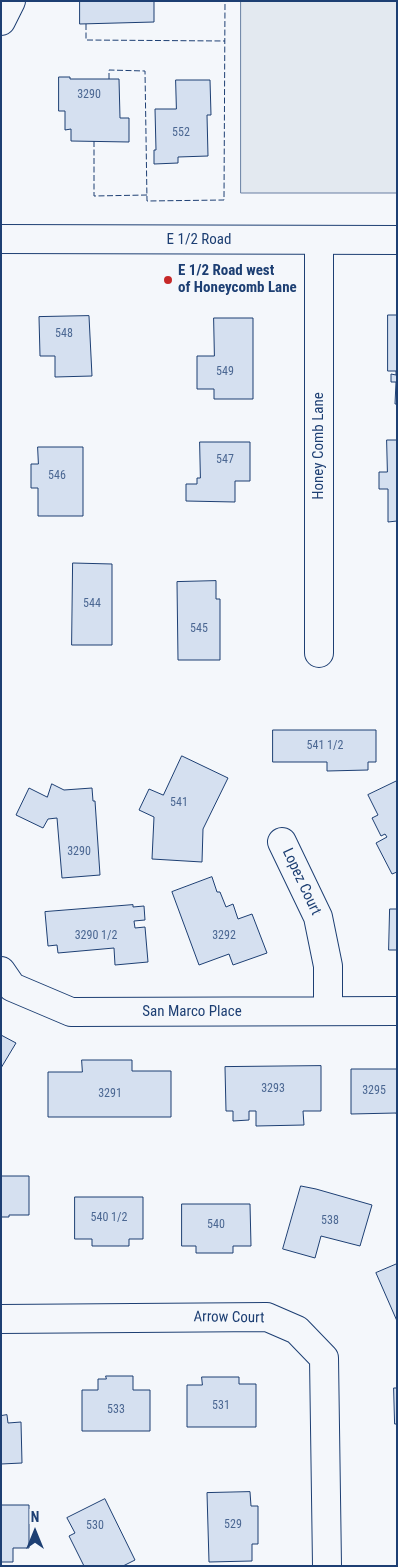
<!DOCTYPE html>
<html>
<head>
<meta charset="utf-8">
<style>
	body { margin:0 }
	#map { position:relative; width:398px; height:1567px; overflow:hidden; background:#f4f7fb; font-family:"Roboto Condensed",sans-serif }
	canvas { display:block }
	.frame { position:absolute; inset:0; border:2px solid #1d3f73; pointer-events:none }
	.north { position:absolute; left:10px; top:1507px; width:50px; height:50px; -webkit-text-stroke:4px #f4f7fb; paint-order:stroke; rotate:0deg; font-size:14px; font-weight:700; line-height:20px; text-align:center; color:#1d3f73 }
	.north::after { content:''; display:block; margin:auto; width:18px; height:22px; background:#1d3f73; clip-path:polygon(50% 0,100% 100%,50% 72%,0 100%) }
</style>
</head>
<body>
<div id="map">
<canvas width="398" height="1567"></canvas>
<div class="frame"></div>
<div class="north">N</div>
</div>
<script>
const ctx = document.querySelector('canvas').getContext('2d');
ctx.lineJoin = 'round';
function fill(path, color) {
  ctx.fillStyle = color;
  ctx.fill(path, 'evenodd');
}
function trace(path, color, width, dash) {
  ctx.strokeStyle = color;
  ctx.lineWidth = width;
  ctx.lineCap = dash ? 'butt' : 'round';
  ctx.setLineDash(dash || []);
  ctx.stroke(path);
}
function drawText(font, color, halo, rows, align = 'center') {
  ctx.font = font + ' "Roboto Condensed",sans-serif';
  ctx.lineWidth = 4;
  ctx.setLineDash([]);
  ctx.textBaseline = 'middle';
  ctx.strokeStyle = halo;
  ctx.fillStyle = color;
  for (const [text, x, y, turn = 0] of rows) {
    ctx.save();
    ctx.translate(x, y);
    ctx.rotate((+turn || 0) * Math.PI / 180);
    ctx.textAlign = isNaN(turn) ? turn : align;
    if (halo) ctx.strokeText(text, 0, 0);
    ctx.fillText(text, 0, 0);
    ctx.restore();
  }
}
const green = new Path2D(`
	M 241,1 L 397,1 L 397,193 L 241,193 Z`);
fill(green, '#e3e9f0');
trace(green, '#687fa3', 1);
const building = new Path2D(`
	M 80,1 L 154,1 L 154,22 L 80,24 Z
	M 59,77 L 70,77 L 70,79 L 119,79 L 120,118 L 129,118 L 129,142 L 71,141 L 71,129 L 65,130 L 65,111 L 59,111 Z
	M 176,80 L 210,80 L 211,115 L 207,115 L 208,156 L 178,157 L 178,163 L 154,164 L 154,150 L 156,150 L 155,109 L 176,109 Z
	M 388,315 L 397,315 L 397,404 L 395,404 L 396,382 L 391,382 L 391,374 L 396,375 L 396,371 L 388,371 Z
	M 89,316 L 92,376 L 55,377 L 55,356 L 40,356 L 39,317 Z
	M 214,318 L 253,318 L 253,399 L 214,399 L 214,389 L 197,389 L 197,356 L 214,356 Z
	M 387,440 L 397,440 L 397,521 L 388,522 L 388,489 L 379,489 L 379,472 L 387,472 Z
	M 200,442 L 250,442 L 250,481 L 235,481 L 235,502 L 186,501 L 186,484 L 197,484 L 197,478 L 200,478 Z
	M 38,447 L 83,447 L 83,516 L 38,516 L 38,488 L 31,488 L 31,464 L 38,464 Z
	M 73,563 L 112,564 L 112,645 L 72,645 Z
	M 216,581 L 216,599 L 220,599 L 220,660 L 178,660 L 177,582 Z
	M 273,730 L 376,730 L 376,762 L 368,762 L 368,770 L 327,771 L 327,762 L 273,762 Z
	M 182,756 L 228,778 L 203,829 L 202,862 L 152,859 L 154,817 L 139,810 L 149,789 L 163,795 Z
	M 397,781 L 397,872 L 392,874 L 376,843 L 387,837 L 385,834 L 381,836 L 372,818 L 378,815 L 368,795 Z
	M 52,784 L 64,790 L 92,788 L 93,801 L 95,801 L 100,875 L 62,878 L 57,818 L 48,819 L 43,828 L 16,815 L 29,788 L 47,797 Z
	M 212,877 L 217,892 L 220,892 L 226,907 L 233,904 L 238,919 L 252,914 L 267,953 L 233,965 L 229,954 L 199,965 L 172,892 Z
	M 133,905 L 133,907 L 144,906 L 145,920 L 134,921 L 135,928 L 145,927 L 148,962 L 115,965 L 114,948 L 58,953 L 57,945 L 48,946 L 45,912 Z
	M 390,909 L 397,909 L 397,950 L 389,950 Z
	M 1,1035 L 16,1043 L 1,1068 Z
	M 82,1060 L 132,1060 L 132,1071 L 171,1071 L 171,1117 L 48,1117 L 48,1072 L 82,1072 Z
	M 321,1066 L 321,1111 L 303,1111 L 304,1125 L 256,1126 L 256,1111 L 249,1111 L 249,1120 L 233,1121 L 233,1111 L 226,1111 L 225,1067 Z
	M 397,1067 L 397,1116 L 396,1113 L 351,1114 L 351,1069 L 396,1069 Z
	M 1,1176 L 29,1176 L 29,1215 L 9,1215 L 9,1217 L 1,1217 Z
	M 301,1186 L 316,1189 L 372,1205 L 360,1246 L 321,1236 L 315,1258 L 283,1249 Z
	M 75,1197 L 143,1197 L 143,1239 L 129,1239 L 129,1246 L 92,1246 L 92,1239 L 75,1239 Z
	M 182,1204 L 250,1204 L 251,1246 L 233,1246 L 233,1253 L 196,1253 L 196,1246 L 182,1246 Z
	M 397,1264 L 397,1321 L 376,1273 Z
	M 106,1376 L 133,1376 L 133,1390 L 150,1390 L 150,1431 L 82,1431 L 82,1390 L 98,1390 L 98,1379 L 106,1379 Z
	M 202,1377 L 239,1377 L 239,1384 L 256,1384 L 256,1427 L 187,1427 L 187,1385 L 202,1385 Z
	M 394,1388 L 397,1388 L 397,1424 L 395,1424 Z
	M 7,1415 L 8,1423 L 21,1422 L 22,1463 L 1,1464 L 1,1416 Z
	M 250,1492 L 251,1506 L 258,1506 L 258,1544 L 252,1544 L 252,1561 L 209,1562 L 207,1493 Z
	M 105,1499 L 135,1560 L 123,1566 L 84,1566 L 69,1536 L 75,1533 L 67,1518 Z
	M 1,1505 L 29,1505 L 29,1548 L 13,1548 L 13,1562 L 1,1562 Z`);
fill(building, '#d5e0f0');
trace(building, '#1d3f73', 1);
const minor = new Path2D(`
	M 1,21 L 11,1
	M 319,240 L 319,653
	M 282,842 L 318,917 L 328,966 L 328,1011
	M 1,971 L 12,987 L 71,1012 L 397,1011
	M 1,1319 L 267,1317 L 297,1330 L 324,1358 L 327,1566`);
const tertiary = new Path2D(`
	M 1,239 L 397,240`);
trace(minor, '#1d3f73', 30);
trace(tertiary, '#1d3f73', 30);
trace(minor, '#f4f7fb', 28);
trace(tertiary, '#f4f7fb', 28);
trace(new Path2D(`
	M 86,24 L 86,40 L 225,41
	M 109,79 L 109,70 L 145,71 L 147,201 L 224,200 L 225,1
	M 94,141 L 94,196 L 147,195`), '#1d3f73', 1, [6, 2.5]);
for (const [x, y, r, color] of [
	[168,280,5,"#c62828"]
]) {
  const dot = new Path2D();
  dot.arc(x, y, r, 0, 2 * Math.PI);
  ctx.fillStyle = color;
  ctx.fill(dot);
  trace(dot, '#f4f7fb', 2);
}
drawText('12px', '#4b6792', null, [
	["3290",89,95],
	["552",181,133],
	["548",64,334],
	["549",225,372],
	["547",225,460],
	["546",57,476],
	["544",92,604],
	["545",199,629],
	["541 1/2",325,746],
	["541",179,803],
	["3290",79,852],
	["3290 1/2",96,936],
	["3292",224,936],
	["3293",273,1089],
	["3295",374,1091],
	["3291",110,1094],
	["540 1/2",109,1218],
	["538",330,1221],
	["540",216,1225],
	["531",221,1406],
	["533",116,1410],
	["529",233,1525],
	["530",95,1526]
]);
drawText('15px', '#1d3f73', '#f4f7fb', [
	["E 1/2 Road",199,240],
	["Honey Comb Lane",319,446,-90],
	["Lopez Court",301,882,65],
	["San Marco Place",192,1012],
	["Arrow Court",229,1318,1]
]);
drawText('bold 15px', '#1d3f73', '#f4f7fb', [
	["E 1/2 Road west",178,271],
	["of Honeycomb Lane",178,288]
], 'left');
</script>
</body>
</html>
